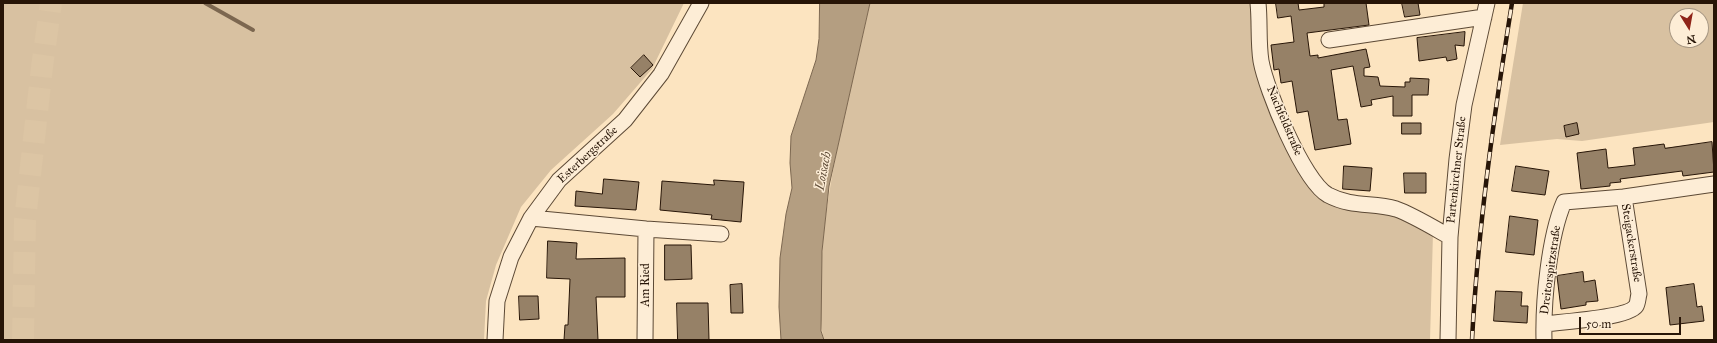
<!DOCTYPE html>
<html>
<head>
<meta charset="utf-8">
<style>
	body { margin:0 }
	#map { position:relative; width:1717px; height:343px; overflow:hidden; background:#fce4c0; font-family:"IM FELL Great Primer",serif }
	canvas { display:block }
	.frame { position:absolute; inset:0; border:4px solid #271507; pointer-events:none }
	.north { position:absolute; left:1669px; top:8px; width:40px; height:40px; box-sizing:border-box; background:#fdedd6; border:1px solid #a79783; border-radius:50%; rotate:169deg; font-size:11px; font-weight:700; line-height:16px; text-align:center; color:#271507 }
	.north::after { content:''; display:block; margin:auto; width:14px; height:18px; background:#8f2418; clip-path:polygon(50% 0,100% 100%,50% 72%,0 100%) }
	.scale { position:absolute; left:1579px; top:317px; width:102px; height:18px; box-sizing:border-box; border:2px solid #271507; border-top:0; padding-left:5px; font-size:12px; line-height:14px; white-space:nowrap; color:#271507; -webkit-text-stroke:3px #fdedd6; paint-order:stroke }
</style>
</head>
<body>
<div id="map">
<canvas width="1717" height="343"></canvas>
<div class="frame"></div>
<div class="north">N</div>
<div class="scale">50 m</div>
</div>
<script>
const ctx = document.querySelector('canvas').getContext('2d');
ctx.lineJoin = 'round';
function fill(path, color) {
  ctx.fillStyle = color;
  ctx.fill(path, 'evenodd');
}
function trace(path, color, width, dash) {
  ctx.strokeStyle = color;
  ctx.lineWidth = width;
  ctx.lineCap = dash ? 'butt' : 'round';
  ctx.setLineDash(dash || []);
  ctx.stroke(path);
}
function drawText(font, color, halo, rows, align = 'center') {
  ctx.font = font + ' "IM FELL Great Primer",serif';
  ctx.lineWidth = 3;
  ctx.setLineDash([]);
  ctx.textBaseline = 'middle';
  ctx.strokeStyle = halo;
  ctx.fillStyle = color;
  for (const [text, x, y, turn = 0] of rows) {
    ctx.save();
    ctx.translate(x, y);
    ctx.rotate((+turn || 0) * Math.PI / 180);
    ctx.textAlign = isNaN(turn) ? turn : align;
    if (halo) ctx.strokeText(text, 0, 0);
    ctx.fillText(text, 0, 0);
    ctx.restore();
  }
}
fill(new Path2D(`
	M 3,3 L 684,3 L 652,69 L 613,114 L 551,170 L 521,207 L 496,265 L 486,301 L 484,340 L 3,340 Z
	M 870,3 L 1254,3 L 1257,61 L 1311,182 L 1391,213 L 1433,233 L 1430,340 L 824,340 C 819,321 821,299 821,280 C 823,185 851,95 870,3 Z
	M 1523,3 L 1714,3 L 1714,122 L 1582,141 L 1557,139 L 1500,145 ZM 1677,16 L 1701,16 L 1701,40 L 1677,40 Z`), '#d8c1a1');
const water = new Path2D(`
	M 820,3 L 870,3 L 829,186 L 822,251 L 821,331 L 824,340 L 781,340 L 779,307 L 780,258 L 786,214 L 792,188 L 790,163 L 791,136 L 816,60 L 819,39 Z`);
fill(water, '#b49e81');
trace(water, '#7c6750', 1);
trace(new Path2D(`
	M 205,3 L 253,30`), '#7c6750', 4);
const building = new Path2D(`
	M 1276,3 L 1298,3 L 1299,10 L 1324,7 L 1324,3 L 1366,3 L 1369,25 L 1307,33 L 1310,56 L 1318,55 L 1318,58 L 1366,49 L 1370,67 L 1364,68 L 1364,76 L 1378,77 L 1380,86 L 1405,87 L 1405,82 L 1410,82 L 1410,78 L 1429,79 L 1428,95 L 1412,95 L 1412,116 L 1393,116 L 1393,96 L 1371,100 L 1372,105 L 1361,107 L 1353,66 L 1331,70 L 1338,120 L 1347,119 L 1351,144 L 1315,150 L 1308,111 L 1297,113 L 1292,81 L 1281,83 L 1279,69 L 1274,70 L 1271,45 L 1294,42 L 1291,16 L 1278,18 Z
	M 1402,3 L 1418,3 L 1420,15 L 1405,17 Z
	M 1465,32 L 1464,46 L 1455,45 L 1457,59 L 1447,61 L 1446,57 L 1419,61 L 1417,38 Z
	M 644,55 L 653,65 L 640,77 L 631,68 Z
	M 1402,123 L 1421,123 L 1421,134 L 1402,134 Z
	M 1577,123 L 1579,134 L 1566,137 L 1564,126 Z
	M 1712,142 L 1714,172 L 1683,176 L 1682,171 L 1620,179 L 1621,182 L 1610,183 L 1610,186 L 1581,189 L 1577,153 L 1606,149 L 1608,168 L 1635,165 L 1633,148 L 1664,144 L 1665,148 Z
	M 1344,166 L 1372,168 L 1370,191 L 1343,189 Z
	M 1516,166 L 1549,171 L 1545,195 L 1512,191 Z
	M 1404,173 L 1426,173 L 1426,193 L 1405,193 Z
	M 604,179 L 639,182 L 636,210 L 575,206 L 576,191 L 602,194 Z
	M 714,180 L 744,182 L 741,222 L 711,219 L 712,215 L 660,210 L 662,181 L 714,185 Z
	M 1510,216 L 1538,220 L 1534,255 L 1506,252 Z
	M 548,241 L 577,243 L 576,259 L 625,258 L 625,297 L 596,297 L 598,340 L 564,340 L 565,325 L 568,325 L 570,279 L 547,278 Z
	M 665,245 L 691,245 L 692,279 L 665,280 Z
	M 1583,272 L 1584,282 L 1595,280 L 1598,301 L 1586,302 L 1586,305 L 1561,309 L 1557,276 Z
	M 742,284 L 743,313 L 731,313 L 730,285 Z
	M 1694,284 L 1697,307 L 1702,306 L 1704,321 L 1670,325 L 1666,288 Z
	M 1496,291 L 1522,292 L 1521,306 L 1528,306 L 1527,323 L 1494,321 Z
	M 519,296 L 538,296 L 539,319 L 520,320 Z
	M 677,303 L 708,303 L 709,340 L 678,340 Z`);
fill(building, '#968167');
trace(building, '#271507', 1);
trace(new Path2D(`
	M 23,340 L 25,220 L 42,67 L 51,3`), '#dcc5a4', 22, [22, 11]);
const street = new Path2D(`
	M 1258,3 C 1260,22 1258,42 1261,61 C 1266,89 1303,181 1328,195 C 1353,208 1372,202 1396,209 C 1413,215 1434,228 1450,237
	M 1329,40 L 1484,17
	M 531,218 L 646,229 L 721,234
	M 1544,324 C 1560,322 1628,318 1636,306 C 1638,303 1638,297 1639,294 L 1624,197 L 1714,184
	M 495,340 L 497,301 L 511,257 L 531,218 L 559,180 L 625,120 L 661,74 L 701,3
	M 645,340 L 646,229
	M 1448,340 L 1450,237 L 1457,159 L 1464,105 L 1487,3
	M 1544,340 C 1543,301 1549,237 1564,202 L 1624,197`);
trace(street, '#5c4935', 17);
trace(street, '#fdedd6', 15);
const rail = new Path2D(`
	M 1472,340 C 1478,227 1494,115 1512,3`);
trace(rail, '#271507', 4.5);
trace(rail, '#fdedd6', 3, [9]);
drawText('12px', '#271507', '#fdedd6', [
	["Nachfeldstraße",1284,121,67],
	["Esterbergstraße",588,155,-43],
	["Partenkirchner Straße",1457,170,-84],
	["Steigackerstraße",1631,243,81],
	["Dreitorspitzstraße",1551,270,-82],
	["Am Ried",646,285,-90]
]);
drawText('italic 13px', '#5f4c38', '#fdedd6', [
	["Loisach",824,171,-79]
]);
</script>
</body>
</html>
